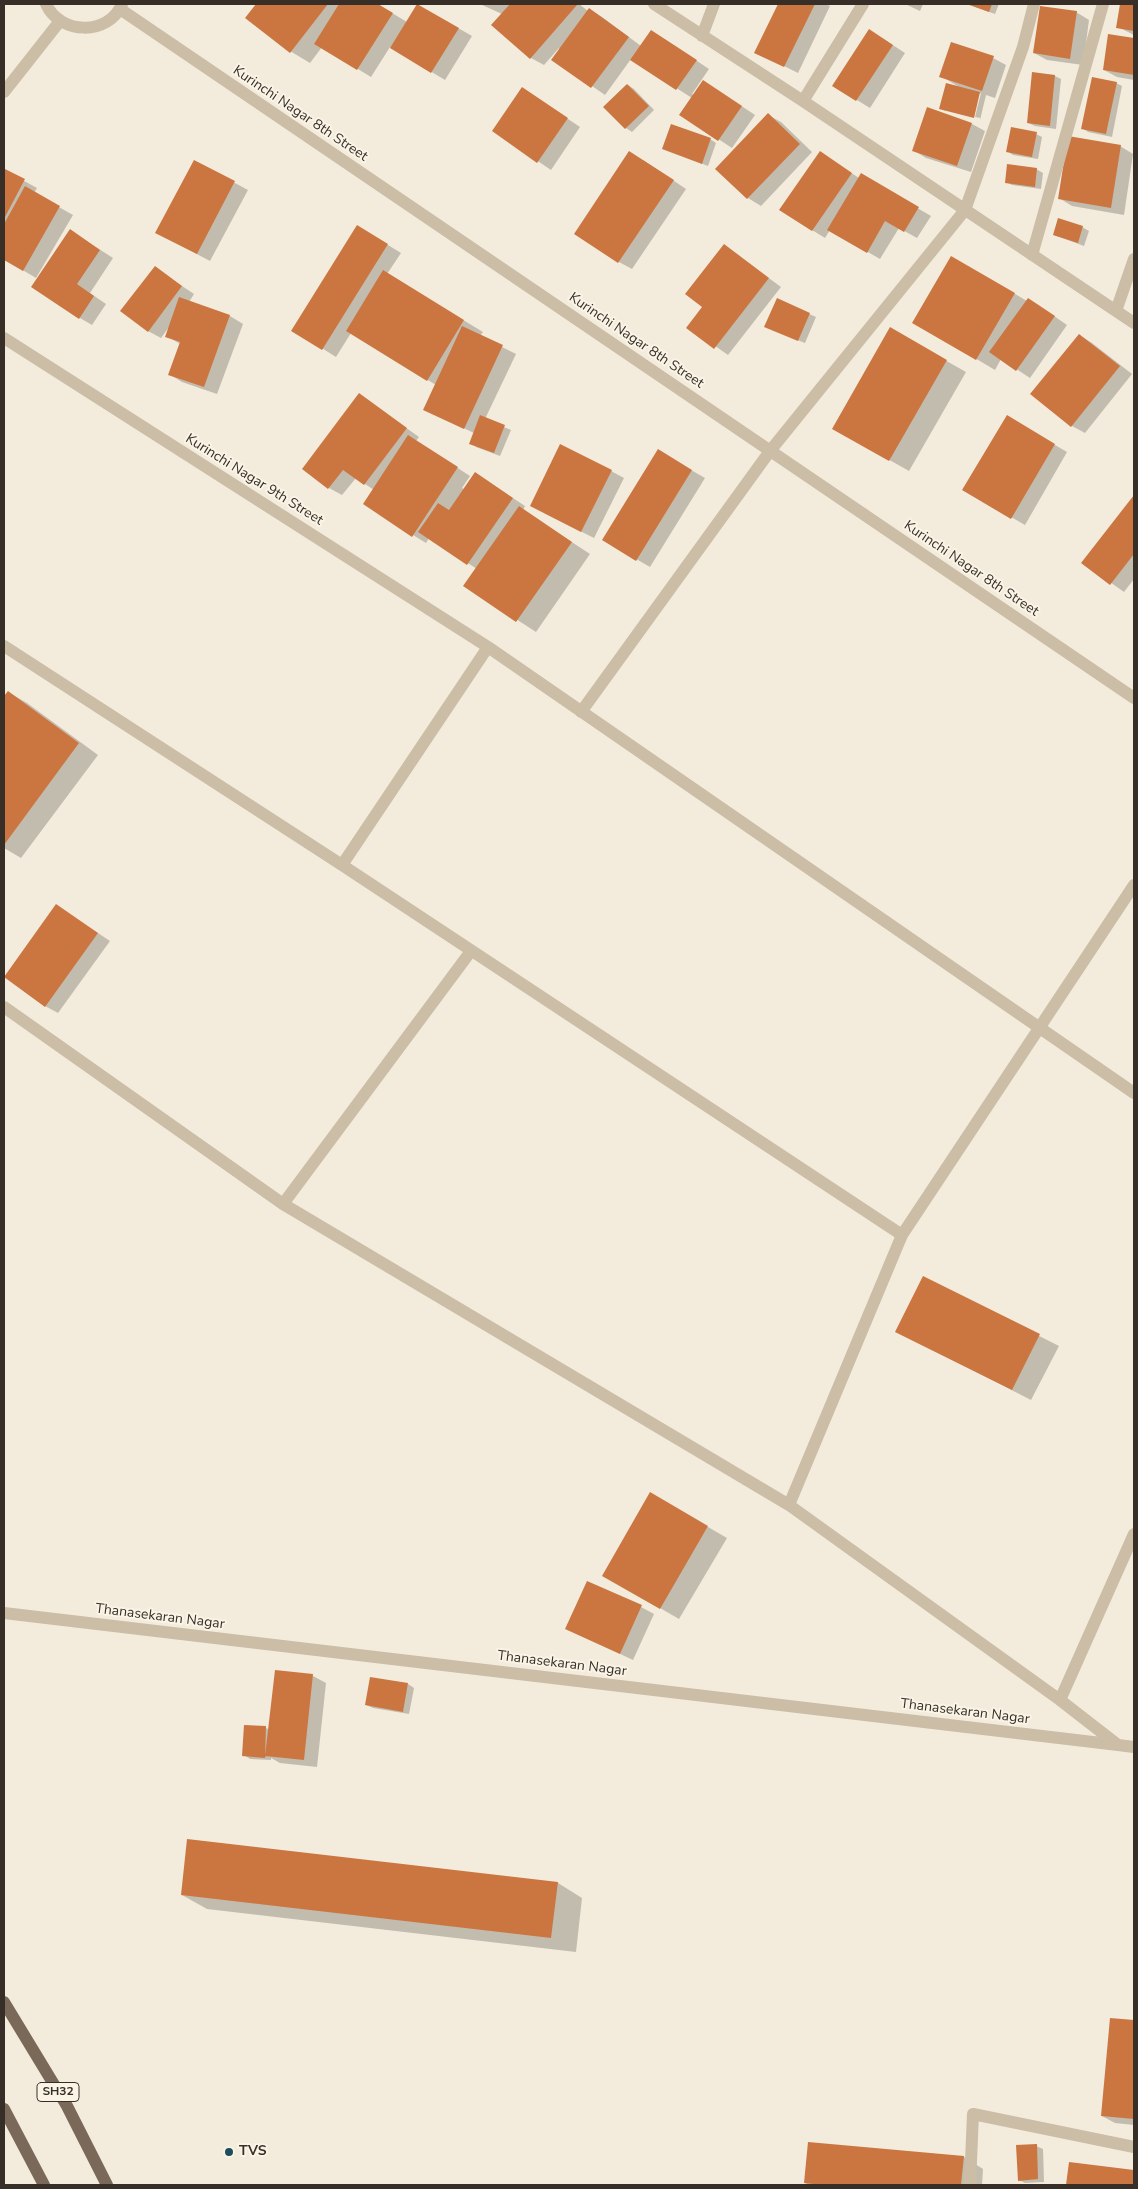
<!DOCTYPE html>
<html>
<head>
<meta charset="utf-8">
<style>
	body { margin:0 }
	#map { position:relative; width:1138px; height:2189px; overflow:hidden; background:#f3ebdb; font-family:"Nunito Sans",sans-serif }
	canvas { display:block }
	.frame { position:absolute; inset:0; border:5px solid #372f27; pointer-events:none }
</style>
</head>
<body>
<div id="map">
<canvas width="1138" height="2189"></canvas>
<div class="frame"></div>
</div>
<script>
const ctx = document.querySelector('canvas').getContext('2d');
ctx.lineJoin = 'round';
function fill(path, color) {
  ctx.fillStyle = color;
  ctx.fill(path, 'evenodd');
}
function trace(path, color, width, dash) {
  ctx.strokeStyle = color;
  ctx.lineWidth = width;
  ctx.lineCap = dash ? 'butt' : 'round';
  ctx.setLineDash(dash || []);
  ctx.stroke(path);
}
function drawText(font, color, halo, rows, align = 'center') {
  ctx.font = font + ' "Nunito Sans",sans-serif';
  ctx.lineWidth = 4;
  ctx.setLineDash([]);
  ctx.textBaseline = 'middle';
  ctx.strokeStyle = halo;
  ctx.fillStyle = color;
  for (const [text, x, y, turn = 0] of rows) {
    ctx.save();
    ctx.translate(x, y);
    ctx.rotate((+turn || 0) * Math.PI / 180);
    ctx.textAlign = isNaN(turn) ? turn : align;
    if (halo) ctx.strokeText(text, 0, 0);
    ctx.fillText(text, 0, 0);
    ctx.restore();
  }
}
fill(new Path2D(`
	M 258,4 L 377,4 L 407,22 L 418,5 L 472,36 L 445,80 L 390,47 L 371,77 L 322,47 L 310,63 L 290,51 L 247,18 Z
	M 480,4 L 579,4 L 588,11 L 589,9 L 602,17 L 641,46 L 664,39 L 709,69 L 692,94 L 694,95 L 716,89 L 755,115 L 732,148 L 680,114 L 692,98 L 631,59 L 605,95 L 553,59 L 560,50 L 559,48 L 544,65 L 531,58 L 502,14 Z
	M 780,4 L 825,4 L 830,6 L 798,73 L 756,52 Z
	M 905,4 L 923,4 L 920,11 Z
	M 966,4 L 999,4 L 995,14 Z
	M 1121,4 L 1134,4 L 1134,35 L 1118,27 Z
	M 1076,12 L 1089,20 L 1083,65 L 1047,60 L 1034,53 Z
	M 1109,36 L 1134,39 L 1134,80 L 1117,77 L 1104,70 Z
	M 882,38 L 905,53 L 870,108 L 834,86 Z
	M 993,58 L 1006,65 L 995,98 L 986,95 L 980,120 L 980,118 L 975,117 L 981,93 L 945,109 L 945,111 L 940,108 L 959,87 L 941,76 Z
	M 1033,74 L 1055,76 L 1061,79 L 1056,129 L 1035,126 L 1028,123 Z
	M 1116,83 L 1122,86 L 1112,137 L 1088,132 L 1082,128 Z
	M 628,85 L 634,89 L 654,110 L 632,132 L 626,128 Z
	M 523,89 L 580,127 L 551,170 L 493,131 Z
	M 768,115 L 781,122 L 812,152 L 761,206 L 748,198 Z
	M 972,124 L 985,131 L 971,172 L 926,158 L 913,150 Z
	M 1036,134 L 1042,137 L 1038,159 L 1013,155 L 1007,151 Z
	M 710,139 L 716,143 L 708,166 L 664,149 Z
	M 1120,146 L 1133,154 L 1124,215 L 1072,206 L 1059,198 Z
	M 821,153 L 859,178 L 861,175 L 931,216 L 917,238 L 899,228 L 880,259 L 830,230 L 825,238 L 812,230 Z
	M 643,160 L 686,189 L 632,269 L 619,262 Z
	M 194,161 L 248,190 L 210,261 L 170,240 Z
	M 1036,169 L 1043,173 L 1041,189 L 1012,185 L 1006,182 Z
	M 6,171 L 37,188 L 34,193 L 73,215 L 36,278 L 4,259 L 4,174 Z
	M 1082,227 L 1089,231 L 1084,246 L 1054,235 Z
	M 71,231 L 113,258 L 90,293 L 106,304 L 92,325 L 80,318 Z
	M 370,234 L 401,253 L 387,274 L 483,332 L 480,336 L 516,354 L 485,419 L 511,430 L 500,456 L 476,447 L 474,433 L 425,410 L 436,385 L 351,333 L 336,357 L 293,330 Z
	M 724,245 L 781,287 L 728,355 L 688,327 L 704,307 Z
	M 952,257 L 1027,301 L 1028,299 L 1041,307 L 1067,325 L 1030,378 L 1001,359 L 995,370 L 914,322 Z
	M 155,268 L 194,294 L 189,302 L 230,316 L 243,324 L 217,394 L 182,382 L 169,374 L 180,344 L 167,336 L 169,327 L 161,338 L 148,331 Z
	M 777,300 L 816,317 L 805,343 L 772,330 Z
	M 890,329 L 966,372 L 909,471 L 833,428 Z
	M 1079,335 L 1092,343 L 1132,374 L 1085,433 L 1072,426 Z
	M 360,395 L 419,437 L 416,441 L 470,476 L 462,488 L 464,489 L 475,473 L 525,506 L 523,510 L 590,554 L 536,632 L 465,586 L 477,569 L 429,538 L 426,543 L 413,535 L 374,490 L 356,478 L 342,495 L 329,488 Z
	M 1007,417 L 1067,452 L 1025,525 L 964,490 Z
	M 658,451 L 705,478 L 650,567 L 603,540 Z
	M 611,471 L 624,478 L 594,538 L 544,513 Z
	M 1134,497 L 1134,579 L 1124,592 L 1083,563 Z
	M 8,692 L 27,703 L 98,755 L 21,858 L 4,848 L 4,698 Z
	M 57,906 L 110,941 L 58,1013 L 45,1006 Z
	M 923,1277 L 1059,1346 L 1031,1400 L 896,1331 Z
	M 651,1494 L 727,1538 L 679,1619 L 603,1575 Z
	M 641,1607 L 654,1614 L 633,1660 L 567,1629 Z
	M 276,1672 L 313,1676 L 326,1683 L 317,1767 L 280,1763 L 271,1758 L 271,1760 L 250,1759 L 244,1755 L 266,1728 L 270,1730 Z
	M 408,1684 L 414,1688 L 409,1714 L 373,1708 L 366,1705 Z
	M 558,1883 L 582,1898 L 576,1952 L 207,1909 L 182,1895 Z
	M 1111,2019 L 1134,2021 L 1134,2125 L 1115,2123 L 1102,2116 Z
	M 1036,2146 L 1043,2149 L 1044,2182 L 1025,2183 L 1019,2180 Z
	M 964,2157 L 983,2169 L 982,2185 L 809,2185 L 805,2183 Z
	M 1070,2164 L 1134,2172 L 1134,2185 L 1067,2185 Z`), '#0003');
fill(new Path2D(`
	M 256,4 L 328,4 L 290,53 L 245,18 Z
	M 339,4 L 378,4 L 393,13 L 357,70 L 314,44 Z
	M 417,4 L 459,28 L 431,73 L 390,48 Z
	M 510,4 L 576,4 L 577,5 L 530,59 L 491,25 Z
	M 778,4 L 815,4 L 784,67 L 754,53 Z
	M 967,4 L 992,4 L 989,12 Z
	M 1120,4 L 1134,4 L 1134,31 L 1116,28 Z
	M 1040,6 L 1077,11 L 1070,59 L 1033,53 Z
	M 589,8 L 629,37 L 591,88 L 551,60 Z
	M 869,29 L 893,45 L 856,101 L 832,86 Z
	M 651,30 L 697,60 L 676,90 L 630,60 Z
	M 1108,34 L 1134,38 L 1134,75 L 1103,70 Z
	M 951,42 L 994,56 L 982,91 L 939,77 Z
	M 1032,72 L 1055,75 L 1050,126 L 1027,123 Z
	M 1092,77 L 1117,82 L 1106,134 L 1081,129 Z
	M 703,80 L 742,106 L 718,141 L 679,115 Z
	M 946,83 L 980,92 L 974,118 L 939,109 Z
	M 627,84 L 649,106 L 625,129 L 603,107 Z
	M 522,87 L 568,118 L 537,163 L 492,131 Z
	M 927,107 L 972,123 L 957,166 L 912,151 Z
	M 768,113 L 800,144 L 747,199 L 715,169 Z
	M 671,124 L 711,138 L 702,164 L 662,149 Z
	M 1011,127 L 1037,132 L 1032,157 L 1006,152 Z
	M 1068,136 L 1121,145 L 1111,208 L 1058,199 Z
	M 629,151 L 674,180 L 618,263 L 574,234 Z
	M 820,151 L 852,173 L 812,231 L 779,210 Z
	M 194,160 L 235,181 L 197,254 L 155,233 Z
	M 1007,164 L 1037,168 L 1035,187 L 1005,183 Z
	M 5,169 L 25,179 L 4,219 L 4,172 Z
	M 861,173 L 919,207 L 904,232 L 885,221 L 867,253 L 827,230 Z
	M 25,186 L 60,206 L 23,271 L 4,260 L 4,224 Z
	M 1058,218 L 1083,226 L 1078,243 L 1053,235 Z
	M 357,225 L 388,244 L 322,350 L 291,331 Z
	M 70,229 L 100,250 L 77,284 L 94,296 L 79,319 L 31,287 Z
	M 724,244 L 769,278 L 714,349 L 686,328 L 702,307 L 685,294 Z
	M 951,256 L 1015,293 L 976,360 L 912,323 Z
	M 155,266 L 182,286 L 148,332 L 120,311 Z
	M 383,270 L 464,320 L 427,381 L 346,331 Z
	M 179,297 L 230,315 L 204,387 L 168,375 L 180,342 L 165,337 Z
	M 777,298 L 810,313 L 798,341 L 764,327 Z
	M 1028,298 L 1055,316 L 1016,371 L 989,352 Z
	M 462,326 L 503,345 L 464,429 L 423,410 Z
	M 890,327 L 947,360 L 889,461 L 832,429 Z
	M 1079,334 L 1120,366 L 1071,427 L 1030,394 Z
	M 359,393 L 407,428 L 364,485 L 343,470 L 328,489 L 302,469 Z
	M 480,415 L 505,425 L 494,453 L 469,444 Z
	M 1007,415 L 1055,444 L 1011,519 L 962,490 Z
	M 408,435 L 458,467 L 412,537 L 363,504 Z
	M 560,444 L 612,470 L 581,532 L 530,506 Z
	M 658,449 L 692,470 L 636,561 L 602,540 Z
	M 475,472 L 513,498 L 467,565 L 418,532 L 438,503 L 449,510 Z
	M 1134,495 L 1134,554 L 1110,585 L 1081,563 Z
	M 519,506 L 572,542 L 516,622 L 463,586 Z
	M 8,691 L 79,743 L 4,845 L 4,696 Z
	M 56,904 L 98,933 L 45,1007 L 4,977 Z
	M 923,1276 L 1040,1334 L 1012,1390 L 895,1332 Z
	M 650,1492 L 708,1526 L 660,1609 L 602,1576 Z
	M 587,1581 L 642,1605 L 620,1654 L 565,1629 Z
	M 275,1670 L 313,1674 L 304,1760 L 265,1756 Z
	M 370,1677 L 408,1683 L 403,1712 L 365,1705 Z
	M 244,1725 L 266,1726 L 265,1758 L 242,1756 Z
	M 187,1839 L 558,1882 L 551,1938 L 181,1895 Z
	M 1110,2018 L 1134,2020 L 1134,2119 L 1101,2116 Z
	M 808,2142 L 964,2156 L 961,2185 L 823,2185 L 804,2183 Z
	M 1037,2144 L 1038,2179 L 1018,2181 L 1016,2145 Z
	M 1069,2162 L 1134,2170 L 1134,2185 L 1066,2185 Z`), '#cb7641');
trace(new Path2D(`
	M 46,4 C 60,35 109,36 122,4
	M 654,4 L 803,101 L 1134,323
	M 120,9 L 1134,698
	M 702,36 L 714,4
	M 4,92 L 60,21
	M 803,101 L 863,4
	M 1032,255 L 1103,4
	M 1116,311 L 1134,259
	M 4,338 L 488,647 L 1134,1093
	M 4,646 L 342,865 L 902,1235
	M 581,712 L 770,451 L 965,210 L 1023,47 L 1034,4
	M 342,865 L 488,647
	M 4,1007 L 283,1204 L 789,1505 L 1060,1700 L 1118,1745 L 1134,1747
	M 283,1204 L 471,951
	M 789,1505 L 902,1235 L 1134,885
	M 4,1613 L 1118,1745
	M 1060,1700 L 1134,1534
	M 970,2185 L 973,2114 L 1134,2147`), '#cbbda6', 12);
trace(new Path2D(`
	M 4,2002 L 67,2106 L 107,2185
	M 4,2109 L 44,2185`), '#7a6858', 12);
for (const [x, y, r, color] of [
	[229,2152,5,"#1b4d5a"]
]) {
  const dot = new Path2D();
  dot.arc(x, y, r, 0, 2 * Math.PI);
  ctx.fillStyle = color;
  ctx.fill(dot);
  trace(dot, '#faf4e7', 2);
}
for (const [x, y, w] of [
	[58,2092,42]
]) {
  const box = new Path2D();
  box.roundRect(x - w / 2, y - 9.5, w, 19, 4);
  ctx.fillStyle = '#faf4e7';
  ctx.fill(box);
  trace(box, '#372f27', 1);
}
drawText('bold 12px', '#372f27', null, [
	["SH32",58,2092]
]);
drawText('14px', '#372f27', '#faf4e7', [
	["Kurinchi Nagar 8th Street",300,114,34],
	["Kurinchi Nagar 8th Street",636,341,34],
	["Kurinchi Nagar 9th Street",254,480,32],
	["Kurinchi Nagar 8th Street",971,569,34],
	["Thanasekaran Nagar",160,1617,7],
	["Thanasekaran Nagar",562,1664,7],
	["Thanasekaran Nagar",965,1712,7]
]);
drawText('bold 14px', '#372f27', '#faf4e7', [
	["TVS",239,2152]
], 'left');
</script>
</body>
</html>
